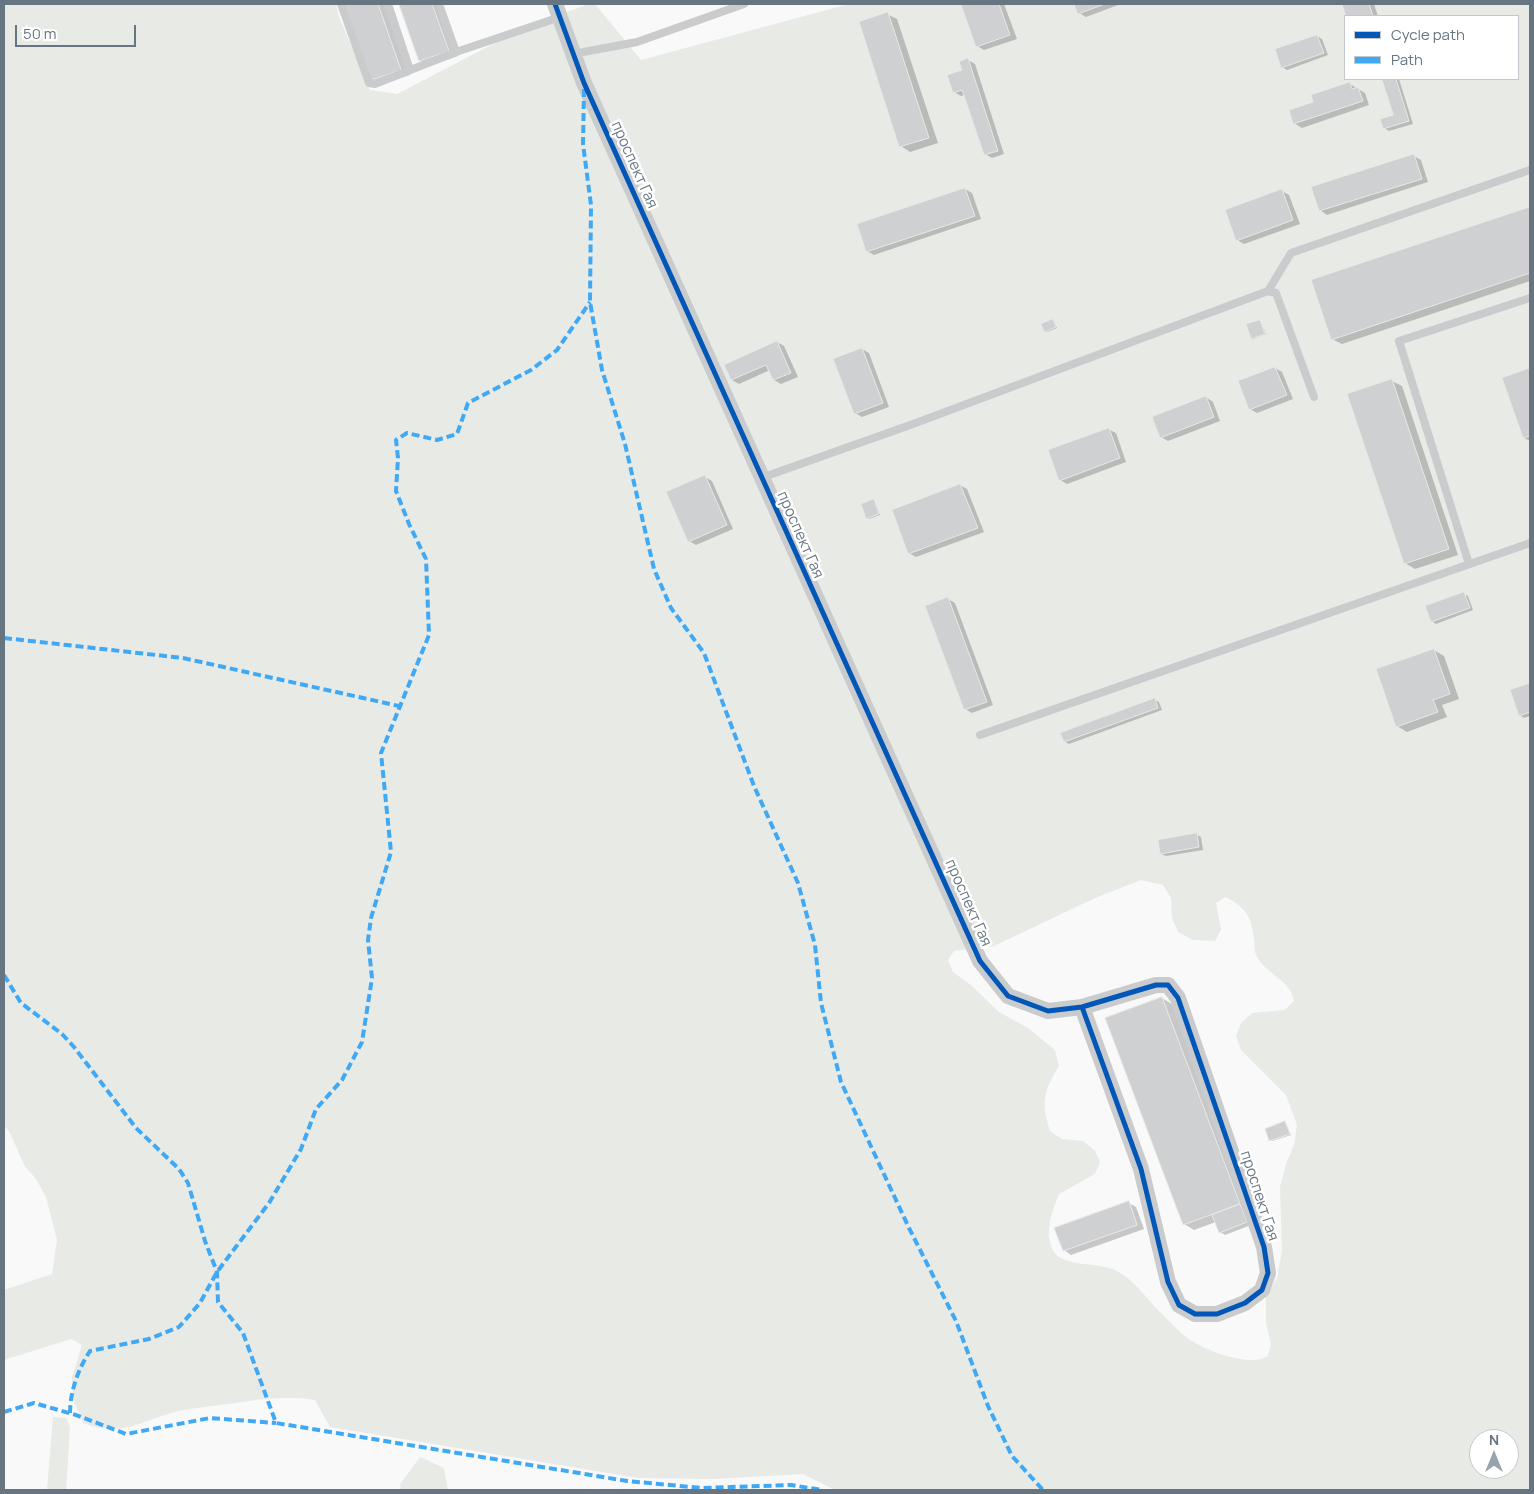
<!DOCTYPE html>
<html>
<head>
<meta charset="utf-8">
<style>
	body { margin:0 }
	#map { position:relative; width:1534px; height:1494px; overflow:hidden; background:#f9f9f9; font-family:Manrope,sans-serif }
	canvas { display:block }
	.frame { position:absolute; inset:0; border:5px solid #667581; pointer-events:none }
	.legend { position:absolute; left:1344px; top:15px; width:175px; height:65px; box-sizing:border-box; background:#fff; border:1px solid #c2c8cd; margin:0; padding:6px 9px; list-style:none; font-size:15px; color:#667581 }
	.legend li { display:flex; align-items:center; gap:10px; height:25px }
	.legend b { width:25px; border:1px solid #c2c8cd }
	.north { position:absolute; left:1469px; top:1429px; width:50px; height:50px; box-sizing:border-box; background:#fff; border:1px solid #c2c8cd; border-radius:50%; rotate:0deg; font-size:14px; font-weight:700; line-height:20px; text-align:center; color:#667581 }
	.north::after { content:''; display:block; margin:auto; width:18px; height:22px; background:#99a3ab; clip-path:polygon(50% 0,100% 100%,50% 72%,0 100%) }
	.scale { position:absolute; left:15px; top:25px; width:121px; height:22px; box-sizing:border-box; border:2px solid #667581; border-top:0; padding-left:6px; font-size:15px; line-height:18px; white-space:nowrap; color:#667581; -webkit-text-stroke:4px #fff; paint-order:stroke }
</style>
</head>
<body>
<div id="map">
<canvas width="1534" height="1494"></canvas>
<div class="frame"></div>
<ul class="legend">
<li><b style="height:6px;background:#0057b8"></b>Cycle path</li>
<li><b style="height:6px;background:#3fa9f5"></b>Path</li>
</ul>
<div class="north">N</div>
<div class="scale">50 m</div>
</div>
<script>
const ctx = document.querySelector('canvas').getContext('2d');
ctx.lineJoin = 'round';
function fill(path, color) {
  ctx.fillStyle = color;
  ctx.fill(path, 'evenodd');
}
function trace(path, color, width, dash) {
  ctx.strokeStyle = color;
  ctx.lineWidth = width;
  ctx.lineCap = dash ? 'butt' : 'round';
  ctx.setLineDash(dash || []);
  ctx.stroke(path);
}
function drawText(font, color, halo, rows, align = 'center') {
  ctx.font = font + ' Manrope,sans-serif';
  ctx.lineWidth = 5;
  ctx.setLineDash([]);
  ctx.textBaseline = 'middle';
  ctx.strokeStyle = halo;
  ctx.fillStyle = color;
  for (const [text, x, y, turn = 0] of rows) {
    ctx.save();
    ctx.translate(x, y);
    ctx.rotate((+turn || 0) * Math.PI / 180);
    ctx.textAlign = isNaN(turn) ? turn : align;
    if (halo) ctx.strokeText(text, 0, 0);
    ctx.fillText(text, 0, 0);
    ctx.restore();
  }
}
fill(new Path2D(`
	M 4,4 L 336,4 L 339,17 L 370,90 L 397,94 L 524,28 L 589,4 L 595,4 L 641,60 L 849,4 L 1530,4 L 1530,1490 L 835,1490 L 803,1474 L 713,1479 L 638,1478 L 330,1427 L 315,1400 C 285,1394 251,1401 220,1405 C 207,1407 192,1408 179,1411 C 142,1420 124,1438 83,1423 L 73,1399 L 72,1377 L 82,1345 L 71,1339 L 4,1360 L 4,1290 L 52,1274 L 57,1240 L 46,1197 L 36,1179 L 24,1165 L 10,1133 L 4,1125 ZM 1345,16 L 1518,16 L 1518,79 L 1345,79 ZM 1141,880 L 1163,885 L 1171,898 L 1172,918 L 1178,932 L 1193,940 L 1215,941 L 1221,930 L 1216,903 L 1226,897 C 1247,909 1251,916 1254,939 C 1255,944 1254,950 1256,955 C 1265,974 1291,980 1294,1001 L 1285,1010 L 1252,1013 L 1241,1023 L 1236,1036 L 1241,1050 L 1286,1095 L 1297,1125 L 1294,1145 L 1286,1164 L 1280,1187 L 1282,1251 L 1277,1278 L 1266,1297 L 1266,1323 L 1271,1344 L 1268,1356 C 1264,1358 1259,1360 1254,1360 C 1235,1361 1205,1350 1189,1339 C 1179,1332 1168,1320 1159,1311 C 1144,1296 1134,1279 1115,1270 C 1098,1262 1063,1267 1054,1252 C 1043,1234 1052,1212 1059,1194 L 1095,1174 L 1100,1162 L 1095,1151 L 1083,1141 L 1062,1139 L 1050,1131 C 1041,1102 1043,1092 1059,1066 L 1055,1050 L 1028,1028 L 999,1012 L 971,985 L 953,972 L 948,960 L 954,951 L 994,946 L 1095,898 ZM 1479,1439 L 1509,1439 L 1509,1469 L 1479,1469 Z
	M 53,1417 L 66,1418 L 70,1427 L 66,1490 L 47,1490 Z
	M 420,1457 L 444,1468 L 448,1490 L 401,1490 L 400,1484 Z`), '#e8eae6');
fill(new Path2D(`
	M 347,4 L 385,4 L 410,75 L 382,84 L 372,79 Z
	M 400,4 L 439,4 L 458,56 L 430,66 L 420,61 Z
	M 962,4 L 1004,4 L 1017,39 L 984,50 L 977,46 Z
	M 1076,4 L 1118,4 L 1118,5 L 1086,17 L 1079,13 Z
	M 1344,4 L 1374,4 L 1378,16 L 1348,16 Z
	M 887,14 L 897,19 L 938,143 L 910,152 L 901,146 Z
	M 1317,36 L 1322,39 L 1328,55 L 1287,70 L 1282,67 Z
	M 968,60 L 975,64 L 1004,154 L 992,158 L 985,154 L 965,95 L 961,96 L 954,92 Z
	M 1383,79 L 1399,79 L 1413,124 L 1389,131 L 1384,128 L 1394,116 Z
	M 1350,84 L 1365,93 L 1369,105 L 1302,128 L 1294,123 L 1315,103 Z
	M 1414,156 L 1421,160 L 1428,182 L 1327,215 L 1320,210 Z
	M 965,189 L 972,193 L 981,219 L 874,255 L 867,251 Z
	M 1282,191 L 1289,195 L 1300,224 L 1244,244 L 1237,240 Z
	M 1530,208 L 1530,281 L 1342,344 L 1332,339 L 1313,281 Z
	M 1053,320 L 1057,328 L 1047,332 L 1045,331 Z
	M 1260,321 L 1266,334 L 1253,339 L 1252,338 Z
	M 777,342 L 784,346 L 798,377 L 781,384 L 774,380 L 770,370 L 739,384 L 732,380 L 726,365 Z
	M 862,349 L 869,353 L 889,407 L 862,417 L 855,413 Z
	M 1275,368 L 1282,372 L 1293,399 L 1257,413 L 1250,409 Z
	M 1530,370 L 1530,441 L 1524,438 L 1504,379 Z
	M 1392,381 L 1402,386 L 1458,555 L 1415,569 L 1405,563 Z
	M 1206,397 L 1213,402 L 1220,421 L 1168,441 L 1161,437 Z
	M 1108,429 L 1116,433 L 1126,462 L 1067,484 L 1060,480 Z
	M 705,477 L 712,481 L 733,529 L 696,545 L 689,541 Z
	M 960,485 L 967,489 L 984,532 L 916,557 L 909,553 Z
	M 874,500 L 880,515 L 869,519 L 867,518 Z
	M 1464,594 L 1468,596 L 1473,610 L 1436,624 L 1432,621 Z
	M 948,599 L 955,603 L 993,705 L 972,713 L 965,709 Z
	M 1434,650 L 1444,656 L 1459,699 L 1442,705 L 1447,717 L 1407,732 L 1397,726 Z
	M 1530,684 L 1530,716 L 1524,718 L 1520,715 L 1512,690 Z
	M 1155,700 L 1159,702 L 1162,710 L 1069,744 L 1065,742 Z
	M 1196,834 L 1201,837 L 1203,850 L 1166,856 L 1161,854 Z
	M 1162,998 L 1172,1004 L 1251,1225 L 1225,1235 L 1220,1232 L 1216,1222 L 1194,1230 L 1184,1224 Z
	M 1285,1123 L 1291,1135 L 1272,1141 L 1270,1140 Z
	M 1129,1203 L 1136,1207 L 1144,1229 L 1071,1255 L 1064,1250 Z`), '#0003');
const building = new Path2D(`
	M 345,4 L 378,4 L 401,70 L 371,80 Z
	M 399,4 L 432,4 L 449,51 L 419,61 Z
	M 961,4 L 999,4 L 1010,35 L 976,47 Z
	M 1074,4 L 1105,4 L 1078,14 Z
	M 1342,4 L 1369,4 L 1373,16 L 1346,16 Z
	M 888,12 L 929,138 L 899,147 L 859,22 Z
	M 1317,35 L 1324,53 L 1281,68 L 1275,49 Z
	M 968,58 L 998,151 L 984,155 L 962,90 L 953,93 L 947,75 L 962,70 L 959,62 Z
	M 1382,79 L 1396,79 L 1409,121 L 1383,129 L 1380,119 L 1393,115 Z
	M 1350,82 L 1352,89 L 1358,87 L 1363,101 L 1293,124 L 1289,110 L 1313,102 L 1311,95 Z
	M 1414,154 L 1422,179 L 1319,211 L 1311,187 Z
	M 965,188 L 975,216 L 866,252 L 857,224 Z
	M 1282,189 L 1293,220 L 1236,241 L 1225,210 Z
	M 1530,207 L 1530,273 L 1331,340 L 1311,280 Z
	M 1053,319 L 1056,327 L 1044,332 L 1041,324 Z
	M 1260,320 L 1265,334 L 1251,339 L 1246,324 Z
	M 777,341 L 791,373 L 773,380 L 766,365 L 731,380 L 724,365 Z
	M 862,348 L 883,403 L 854,414 L 833,359 Z
	M 1275,367 L 1287,395 L 1249,410 L 1238,381 Z
	M 1530,368 L 1530,436 L 1523,438 L 1502,378 Z
	M 1392,379 L 1449,549 L 1404,564 L 1347,394 Z
	M 1206,396 L 1214,417 L 1160,438 L 1152,417 Z
	M 1109,428 L 1120,458 L 1059,481 L 1048,450 Z
	M 705,475 L 727,525 L 688,542 L 666,492 Z
	M 960,484 L 978,528 L 908,554 L 892,510 Z
	M 874,499 L 879,514 L 866,519 L 861,504 Z
	M 1464,592 L 1470,608 L 1431,622 L 1425,606 Z
	M 948,597 L 987,702 L 964,710 L 925,606 Z
	M 1434,649 L 1450,694 L 1433,700 L 1438,712 L 1396,727 L 1376,669 Z
	M 1530,683 L 1530,712 L 1519,716 L 1510,690 Z
	M 1155,698 L 1158,708 L 1064,742 L 1060,733 Z
	M 1197,833 L 1199,847 L 1160,854 L 1158,840 Z
	M 1162,997 L 1240,1204 L 1183,1225 L 1105,1018 Z
	M 1285,1121 L 1290,1134 L 1269,1141 L 1265,1129 Z
	M 1129,1201 L 1137,1225 L 1063,1251 L 1054,1228 Z
	M 1240,1204 L 1247,1222 L 1219,1233 L 1212,1215 Z`);
fill(building, '#ced0d1');
trace(building, '#e8e8e8', 1);
trace(new Path2D(`
	M 341,4 L 369,83 L 375,84 L 456,52
	M 388,4 L 410,70
	M 439,4 L 456,52 L 560,17
	M 573,54 L 637,42 L 744,4
	M 1268,291 L 1276,293 L 1314,397
	M 761,478 L 913,424 L 1268,291 L 1291,253 L 1530,170
	M 1469,564 L 1399,341 L 1530,298
	M 980,735 L 1530,543`), '#cacbcc', 8);
trace(new Path2D(`
	M 555,4 L 584,83 L 980,961 L 1008,996 L 1048,1011 L 1082,1007 L 1156,985 L 1168,985 L 1178,998 L 1264,1247 L 1268,1273 L 1262,1290 L 1245,1303 L 1217,1314 L 1195,1314 L 1179,1305 L 1168,1282 L 1141,1169 L 1082,1007`), '#cacbcc', 16);
trace(new Path2D(`
	M 584,89 L 583,144 L 591,205 L 590,302 L 602,370 L 625,444 L 654,569 L 671,608 L 704,653 L 754,786 L 798,883 L 815,945 L 821,1003 L 841,1082 L 909,1228 L 956,1321 L 988,1406 L 1012,1456 L 1043,1490
	M 4,638 L 183,658 L 399,706
	M 4,975 L 21,1003 L 62,1034 L 74,1047 L 136,1128 L 179,1169 L 188,1183 L 205,1241 L 217,1272 L 218,1302 L 243,1333 L 276,1423 L 627,1481 L 702,1488 L 791,1485 L 822,1490
	M 4,1412 L 34,1403 L 76,1415 L 126,1434 L 210,1418 L 276,1423
	M 70,1413 C 70,1392 78,1369 90,1351 L 149,1339 L 179,1327 L 200,1303 L 217,1272 L 269,1203 L 301,1149 L 316,1109 L 342,1080 L 362,1042 L 372,978 L 368,940 L 371,918 L 391,852 L 381,753 L 429,635 L 426,559 L 409,524 L 396,491 L 398,458 L 396,440 L 407,433 L 437,440 L 457,434 L 468,403 L 531,370 L 557,350 L 590,302`), '#3fa9f5', 4, [8, 4]);
trace(new Path2D(`
	M 555,4 L 584,83 L 980,961 L 1008,996 L 1048,1011 L 1082,1007 L 1156,985 L 1168,985 L 1178,998 L 1264,1247 L 1268,1273 L 1262,1290 L 1245,1303 L 1217,1314 L 1195,1314 L 1179,1305 L 1168,1282 L 1141,1169 L 1082,1007`), '#0057b8', 5);
drawText('15px', '#667581', '#fff', [
	["проспект Гая",634,165,66],
	["проспект Гая",800,535,66],
	["проспект Гая",968,903,66],
	["проспект Гая",1259,1196,72]
]);
</script>
</body>
</html>
